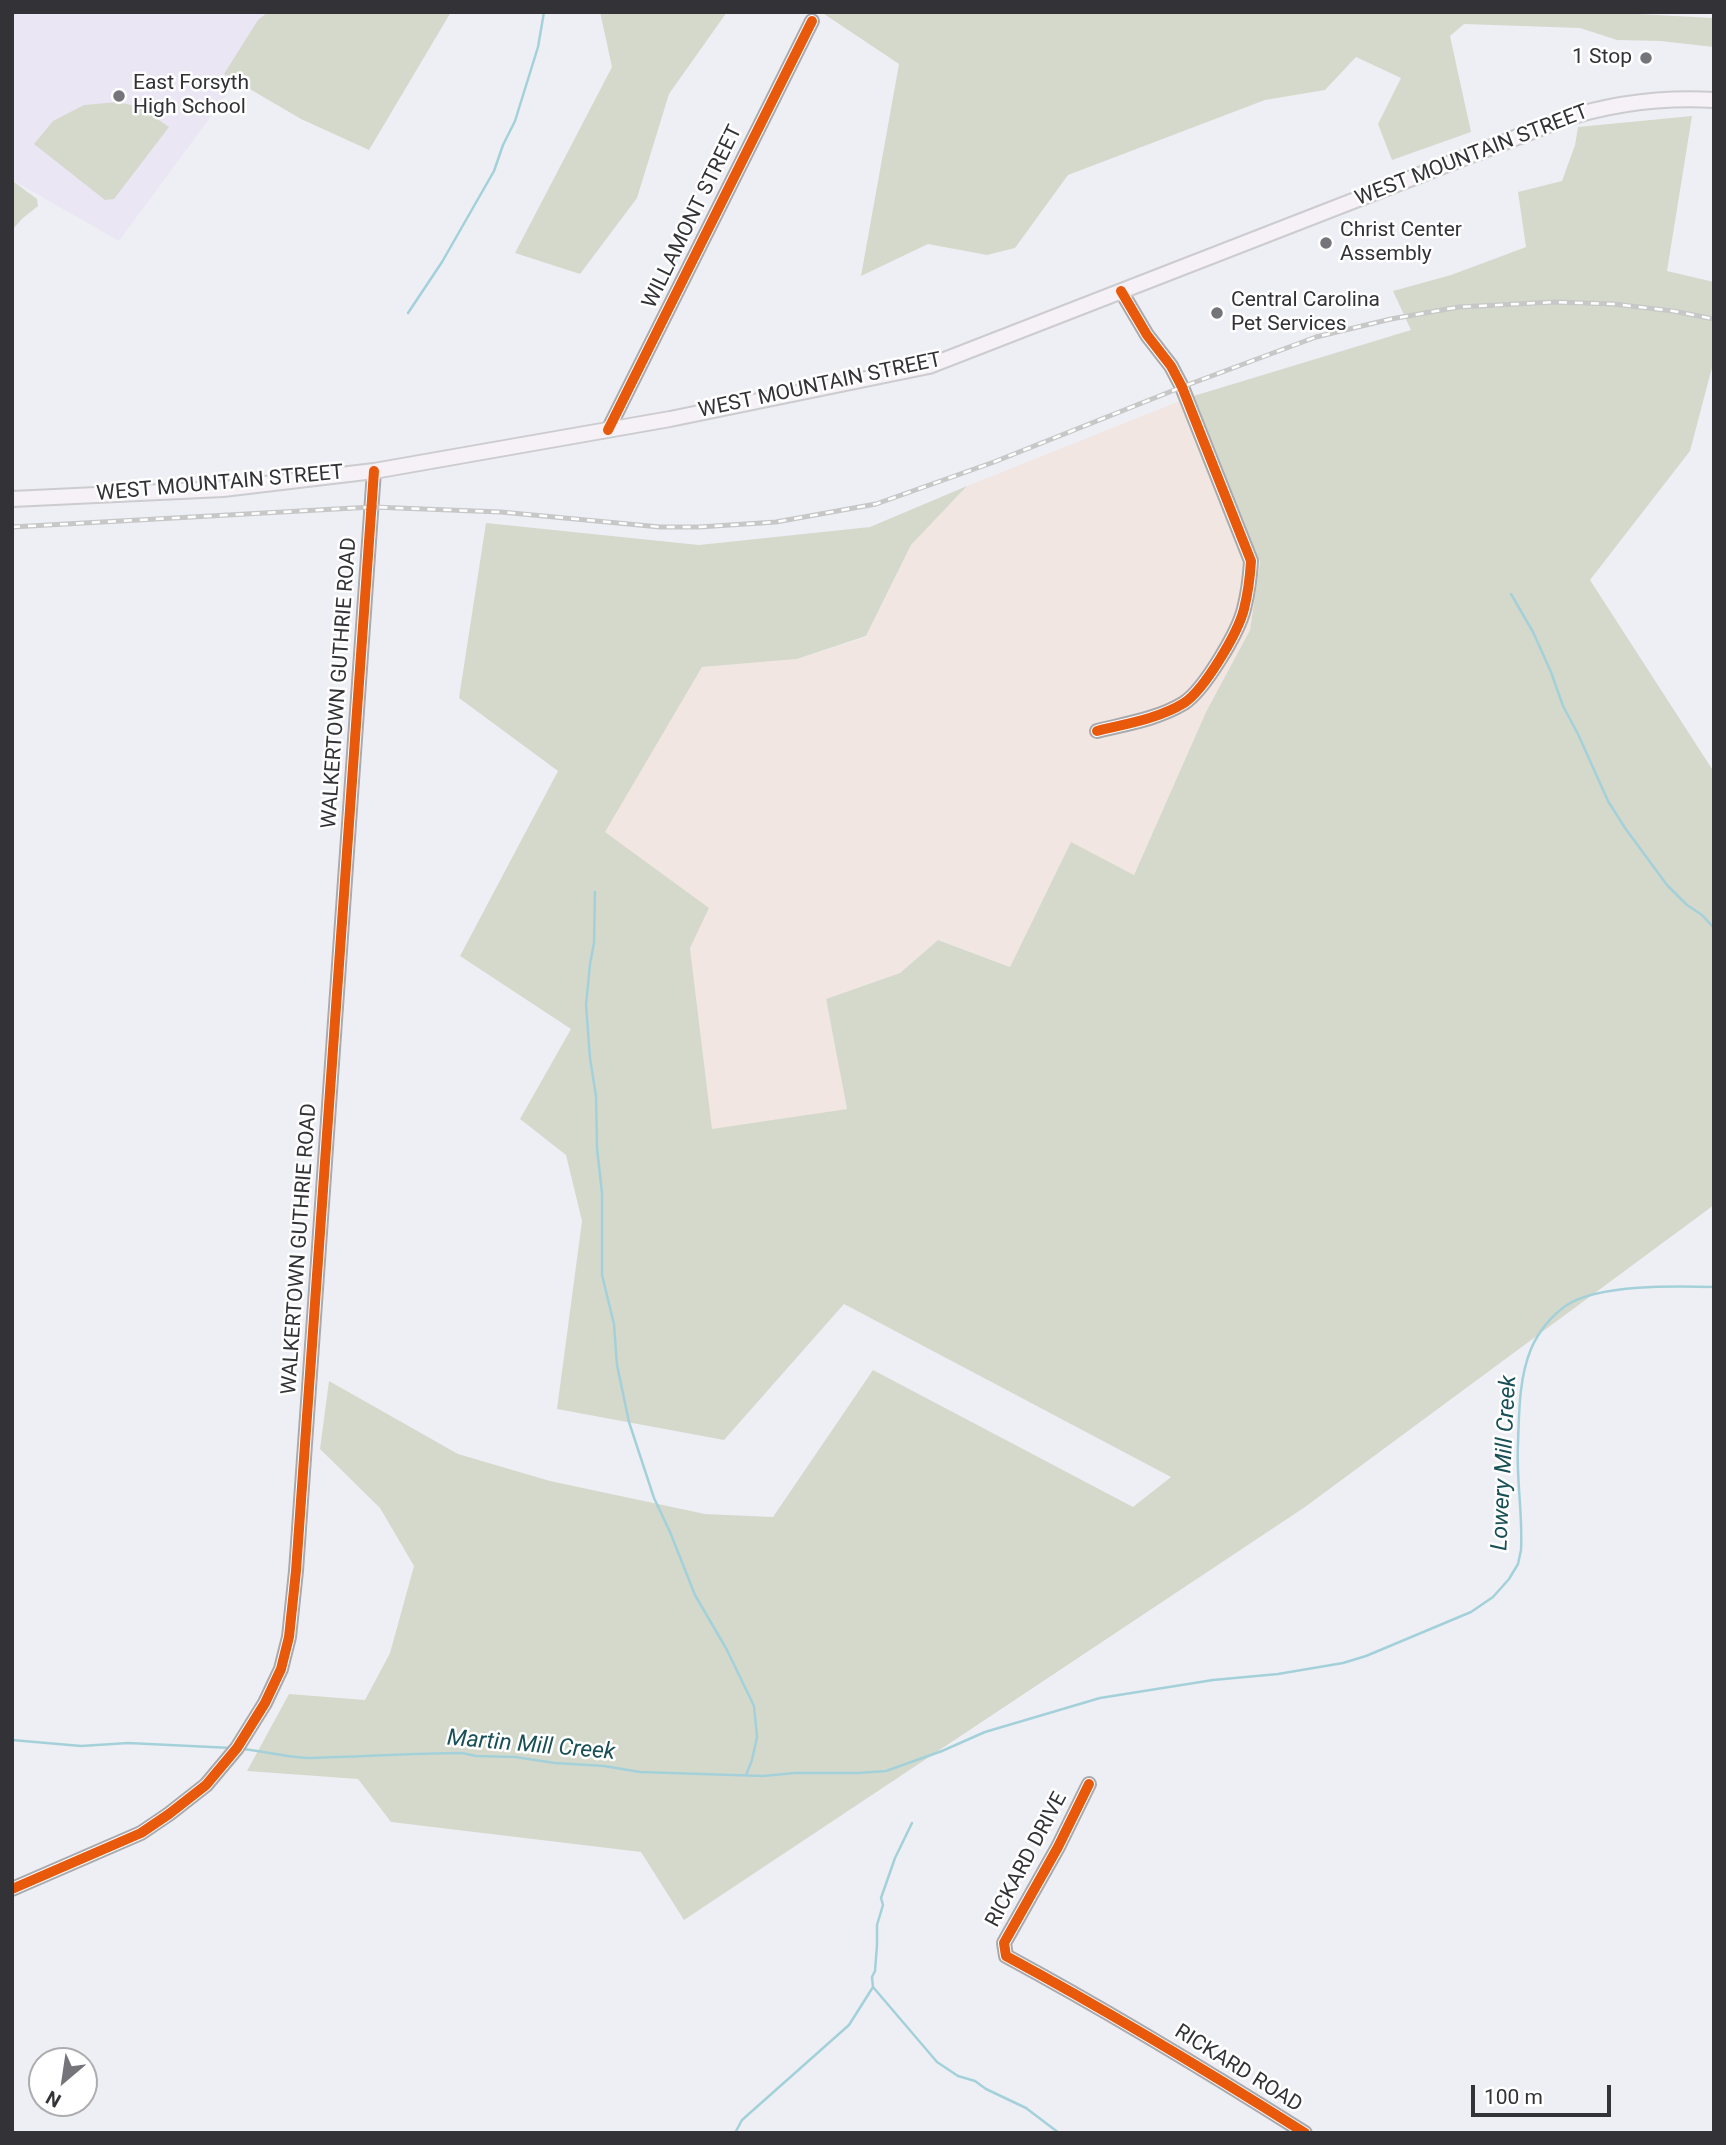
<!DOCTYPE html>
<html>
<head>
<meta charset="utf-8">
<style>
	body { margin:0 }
	#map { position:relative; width:1726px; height:2145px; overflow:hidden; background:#eeeff5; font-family:Roboto,sans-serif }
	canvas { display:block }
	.frame { position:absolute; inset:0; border:14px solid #323237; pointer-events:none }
	.north { position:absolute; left:28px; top:2047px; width:70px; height:70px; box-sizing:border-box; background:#fff; border:2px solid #adadaf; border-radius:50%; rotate:209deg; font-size:19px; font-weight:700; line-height:28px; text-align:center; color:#323237 }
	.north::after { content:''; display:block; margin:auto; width:24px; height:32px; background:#74747a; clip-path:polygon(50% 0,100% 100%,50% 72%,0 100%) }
	.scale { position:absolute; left:1471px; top:2085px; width:140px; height:32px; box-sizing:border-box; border:4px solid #323237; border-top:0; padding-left:9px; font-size:21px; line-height:24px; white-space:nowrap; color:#323237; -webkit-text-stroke:5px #fff; paint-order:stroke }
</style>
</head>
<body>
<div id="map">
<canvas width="1726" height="2145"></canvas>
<div class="frame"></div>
<div class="north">N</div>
<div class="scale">100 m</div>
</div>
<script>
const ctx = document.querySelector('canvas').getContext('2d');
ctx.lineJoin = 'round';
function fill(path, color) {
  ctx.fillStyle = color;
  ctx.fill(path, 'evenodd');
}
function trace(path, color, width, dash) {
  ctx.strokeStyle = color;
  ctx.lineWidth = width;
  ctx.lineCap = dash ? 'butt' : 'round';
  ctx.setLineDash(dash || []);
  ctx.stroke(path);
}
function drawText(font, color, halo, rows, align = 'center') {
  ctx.font = font + ' Roboto,sans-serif';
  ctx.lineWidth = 5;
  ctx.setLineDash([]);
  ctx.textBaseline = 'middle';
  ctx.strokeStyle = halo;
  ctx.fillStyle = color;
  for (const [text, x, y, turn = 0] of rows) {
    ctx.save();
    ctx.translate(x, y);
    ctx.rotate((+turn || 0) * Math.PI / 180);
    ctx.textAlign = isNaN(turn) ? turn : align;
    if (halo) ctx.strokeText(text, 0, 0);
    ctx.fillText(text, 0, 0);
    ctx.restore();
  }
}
fill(new Path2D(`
	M 1197,394 L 1260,562 L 1250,630 L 1206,712 L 1134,875 L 1071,843 L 1010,967 L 938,940 L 900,973 L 826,999 L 847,1109 L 712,1130 L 690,948 L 708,908 L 604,832 L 702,667 L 797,659 L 866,637 L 911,545 L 967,486 Z`), '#f1e6e1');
fill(new Path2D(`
	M 12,12 L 288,12 L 119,241 L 12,180 Z`), '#ebe6f4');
fill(new Path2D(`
	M 268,12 L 451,12 L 369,150 L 301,119 L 224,74 L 258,20 Z
	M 600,12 L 727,12 L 669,94 L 637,198 L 580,274 L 515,253 L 612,67 Z
	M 821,12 L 1600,12 L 1714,18 L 1714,47 L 1660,41 L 1617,40 L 1580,28 L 1464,24 L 1450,36 L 1471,132 L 1392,160 L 1378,124 L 1401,78 L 1356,57 L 1325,90 L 1265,100 L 1068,175 L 1015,248 L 987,255 L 928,244 L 861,276 L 899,64 Z
	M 118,102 L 140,107 L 169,127 L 114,199 L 105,200 L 34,144 L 53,121 L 84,105 Z
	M 1692,116 L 1667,271 L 1714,282 L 1714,360 L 1690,451 L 1590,580 L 1714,772 L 1714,1205 L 1305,1507 L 684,1920 L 641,1852 L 391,1822 L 358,1779 L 247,1771 L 289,1694 L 365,1700 L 390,1653 L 414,1566 L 380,1508 L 320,1449 L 329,1381 L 458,1454 L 550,1481 L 705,1514 L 773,1517 L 873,1370 L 1133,1507 L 1171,1477 L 844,1304 L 724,1440 L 557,1409 L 582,1221 L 566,1155 L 520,1119 L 571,1029 L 460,956 L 558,771 L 459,698 L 486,523 L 699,545 L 870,527 L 967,486 L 911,545 L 866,636 L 797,659 L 702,667 L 605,832 L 709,908 L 690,948 L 712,1129 L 847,1109 L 826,999 L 900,973 L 938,940 L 1010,967 L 1071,842 L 1134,875 L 1206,712 L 1250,630 L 1260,562 L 1187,398 L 1411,330 L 1393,291 L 1451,275 L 1526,247 L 1518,192 L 1562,181 L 1575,145 L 1578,127 Z
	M 14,182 L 37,199 L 38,206 L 23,218 L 12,230 L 12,183 Z`), '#d5d9cc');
trace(new Path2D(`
	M 408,313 L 442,262 L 494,171 L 503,145 L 515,121 L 538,47 L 544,12
	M 1511,594 L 1533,632 L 1551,672 L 1563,706 L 1578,734 L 1608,801 L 1625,828 L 1667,885 L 1687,905 L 1702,915 L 1714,928
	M 595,892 L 594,943 L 590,964 L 586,1005 L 590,1058 L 596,1096 L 597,1148 L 602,1193 L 602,1275 L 614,1324 L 617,1365 L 629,1422 L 654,1498 L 670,1532 L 695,1595 L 727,1650 L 754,1706 L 757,1737 L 752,1760 L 746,1775
	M 12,1740 L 81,1746 L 128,1743 L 232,1748
	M 242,1749 C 265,1751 288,1758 311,1758 C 361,1757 412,1753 462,1753 L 476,1756 L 515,1757 L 555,1763 L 604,1766 L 640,1772 L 763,1776 L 795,1773 L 858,1773 L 886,1771 L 942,1751 L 985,1732 L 1100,1698 L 1213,1680 L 1278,1674 L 1343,1663 L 1366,1656 L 1471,1612 L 1493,1597 L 1509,1579 L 1518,1564 L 1521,1550 C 1523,1514 1516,1479 1518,1444 C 1519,1413 1519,1378 1531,1349 C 1538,1332 1552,1315 1567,1305 C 1599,1284 1676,1286 1714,1287
	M 873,1987 L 937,2062 L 958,2076 L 975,2081 L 986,2089 L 1026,2108 L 1059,2133
	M 735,2133 L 742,2120 L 849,2025 L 873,1987 L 872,1977 L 875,1971 L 877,1945 L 877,1925 L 883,1905 L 881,1898 L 895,1858 L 912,1823`), '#a4d1d9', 2.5);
const minor = new Path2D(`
	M 608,430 L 812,21
	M 1097,731 C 1125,724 1158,719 1184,703 C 1204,690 1238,633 1244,609 C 1248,593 1250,578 1251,561 L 1182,387 L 1171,366 L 1147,335 L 1121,291
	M 1089,1784 L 1058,1847 L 1004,1943 L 1006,1956 C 1108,2011 1207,2071 1305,2133
	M 12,1889 L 141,1833 L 169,1814 L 206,1785 L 237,1748 L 265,1703 L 281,1669 L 289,1637 L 296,1571 L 374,471`);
const major = new Path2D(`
	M 12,499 L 223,489 L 374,471 L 670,419 L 929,366 L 1561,120 C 1612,103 1660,97 1714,100`);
trace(minor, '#a9aaae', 16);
trace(major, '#cccccf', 18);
trace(minor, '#fcfdfe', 12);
trace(major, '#f6f0f7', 14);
const rail = new Path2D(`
	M 12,527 L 372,507 L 501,512 L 660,527 L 699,527 L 776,522 L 876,504 L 994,462 L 1182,387 L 1316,337 L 1391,319 L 1459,307 L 1555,302 L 1614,304 L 1673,311 L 1714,319`);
trace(rail, '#c7c7c8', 5);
trace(rail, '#fff', 2.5, [8]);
trace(new Path2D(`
	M 608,430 L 812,21
	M 1097,731 C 1125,724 1158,719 1184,703 C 1204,690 1238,633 1244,609 C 1248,593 1250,578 1251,561 L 1182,387 L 1171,366 L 1147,335 L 1121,291
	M 1089,1784 L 1058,1847 L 1004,1943 L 1006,1956 C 1108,2011 1207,2071 1305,2133
	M 12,1889 L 141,1833 L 169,1814 L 206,1785 L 237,1748 L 265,1703 L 281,1669 L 289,1637 L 296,1571 L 374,471`), '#e8590c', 10);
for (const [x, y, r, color] of [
	[1646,58,7,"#74747a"],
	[119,96,7,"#74747a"],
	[1326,243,7,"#74747a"],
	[1217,313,7,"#74747a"]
]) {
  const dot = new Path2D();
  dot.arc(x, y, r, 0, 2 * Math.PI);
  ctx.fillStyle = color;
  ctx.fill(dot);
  trace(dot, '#fff', 2.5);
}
drawText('21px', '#323237', '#fff', [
	["1 Stop",1632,58,"right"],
	["East Forsyth",133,84],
	["High School",133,108],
	["Christ Center",1340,231],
	["Assembly",1340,255],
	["Central Carolina",1231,301],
	["Pet Services",1231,325]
], 'left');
drawText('21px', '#323237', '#fff', [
	["WEST MOUNTAIN STREET",1472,156,-21],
	["WILLAMONT STREET",693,217,-64],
	["WEST MOUNTAIN STREET",820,386,-12],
	["WEST MOUNTAIN STREET",220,484,-5],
	["WALKERTOWN GUTHRIE ROAD",340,683,-86],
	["WALKERTOWN GUTHRIE ROAD",300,1249,-86],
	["RICKARD DRIVE",1027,1860,-62],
	["RICKARD ROAD",1238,2069,32]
]);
drawText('italic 23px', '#195057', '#fff', [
	["Lowery Mill Creek",1505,1463,-87],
	["Martin Mill Creek",531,1746,5]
]);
</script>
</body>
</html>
